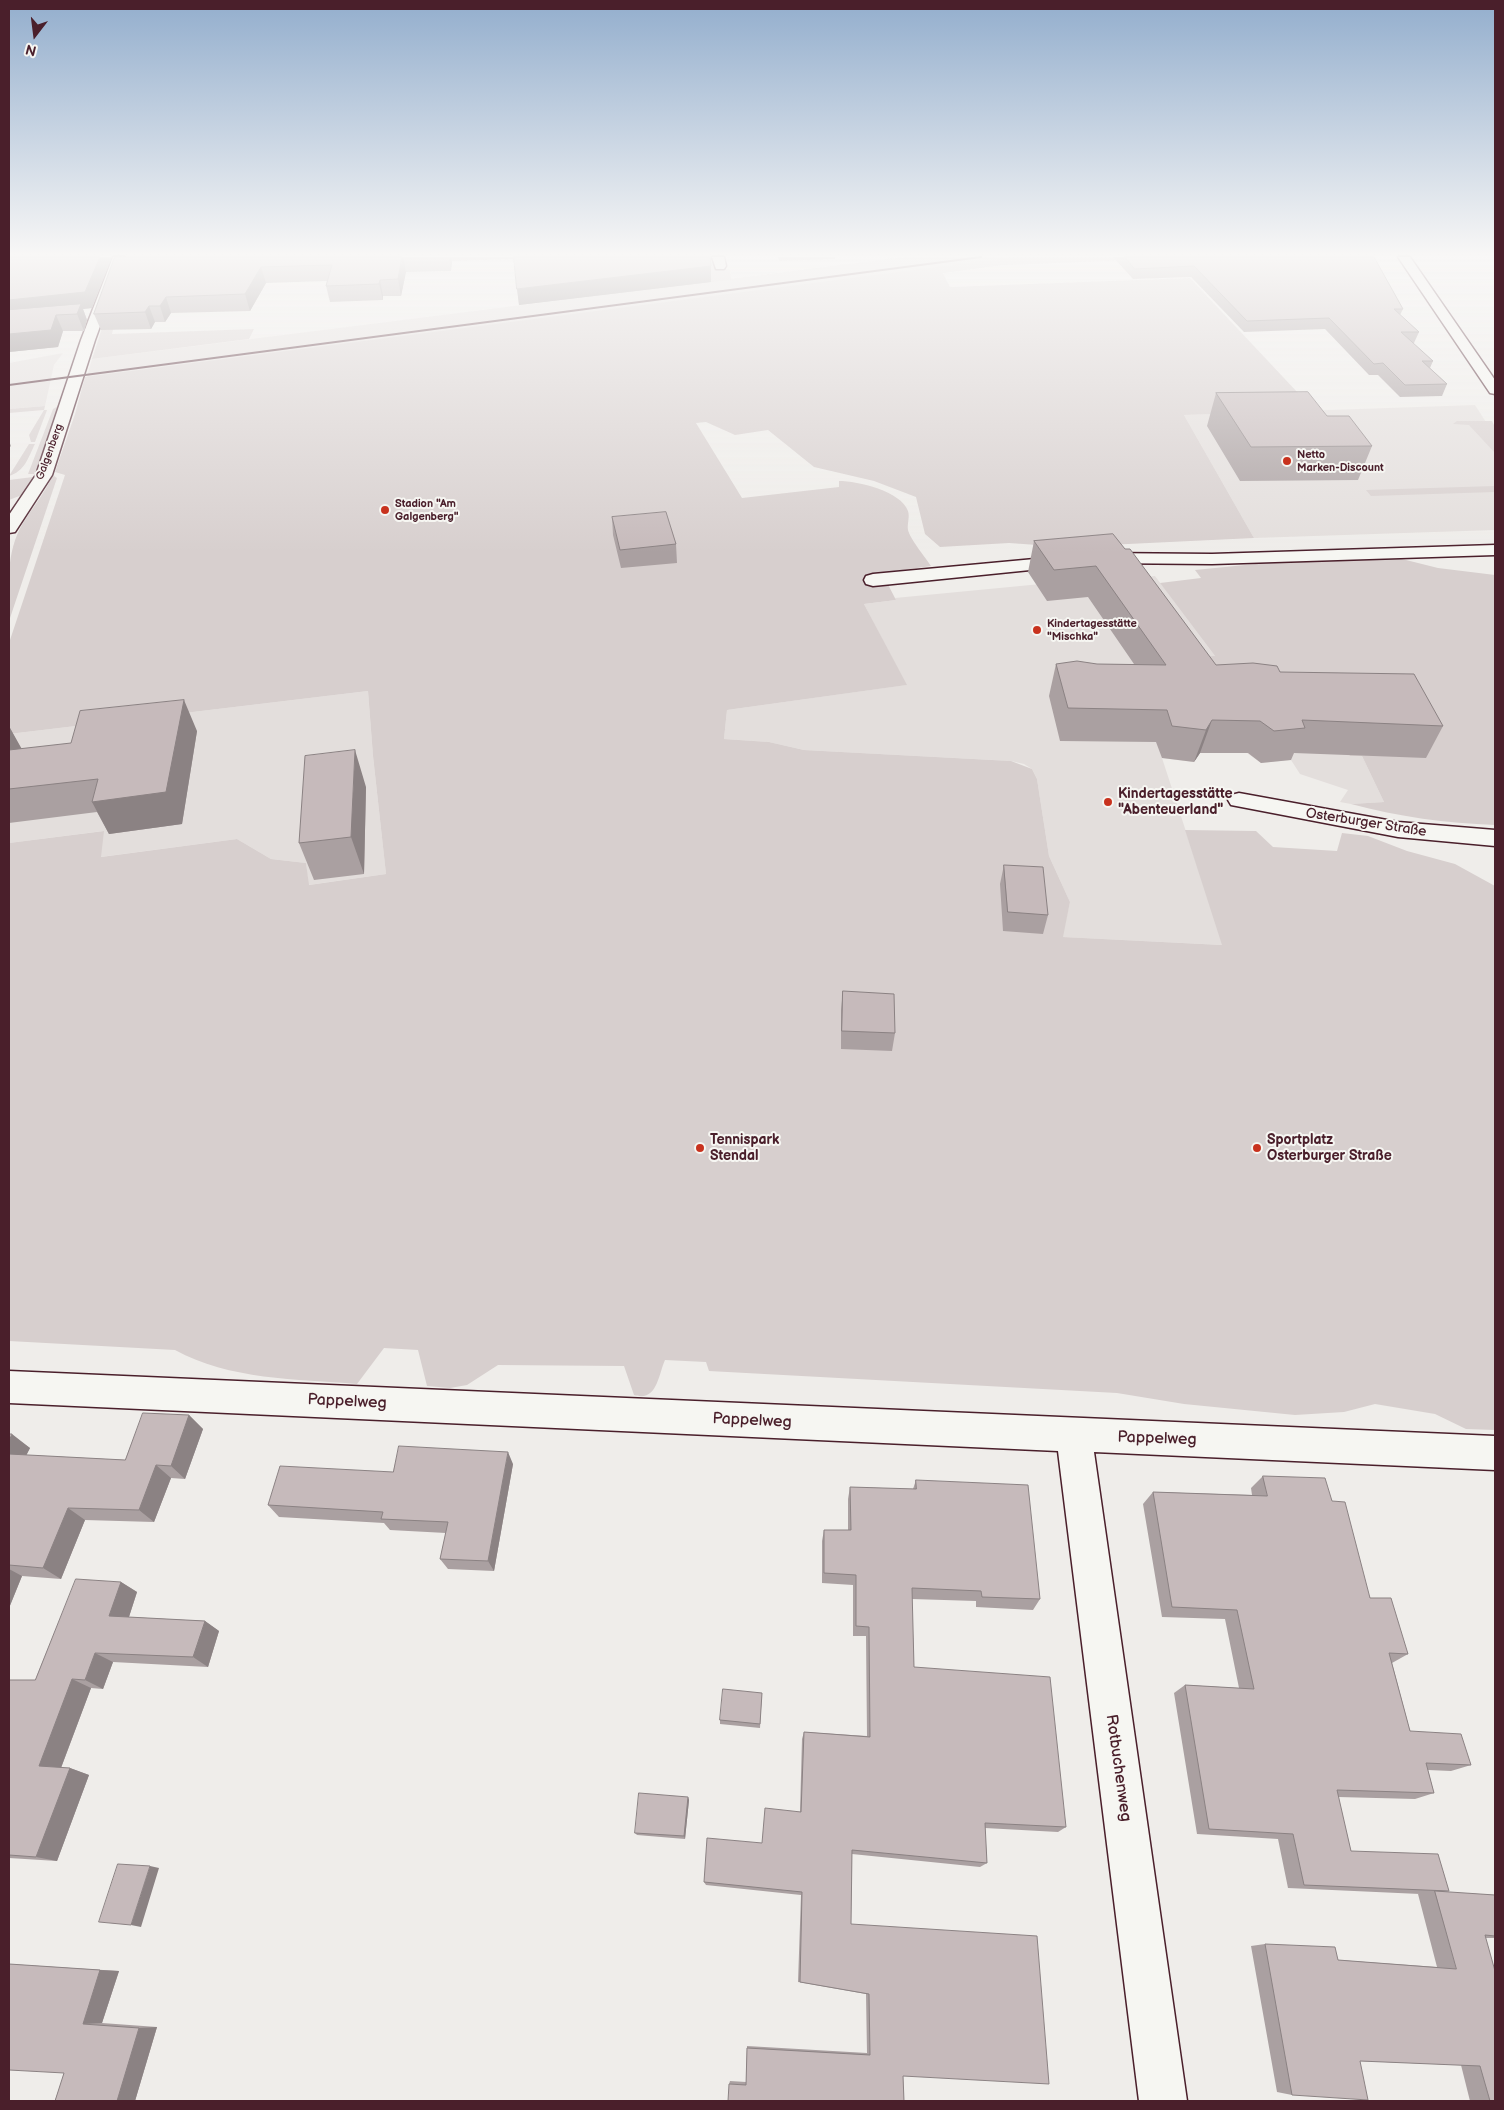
<!DOCTYPE html>
<html>
<head>
<meta charset="utf-8">
<style>
	body { margin:0 }
	#map { position:relative; width:1504px; height:2110px; overflow:hidden; background:#efedea; font-family:"Balsamiq Sans",sans-serif }
	canvas { display:block }
	.frame { position:absolute; inset:0; border:10px solid #4a1f2b; pointer-events:none }
	.north { position:absolute; left:10px; top:10px; width:50px; height:50px; -webkit-text-stroke:4px #f6f6f2; paint-order:stroke; rotate:195deg; font-size:14px; font-weight:700; line-height:20px; text-align:center; color:#4a1f2b }
	.north::after { content:''; display:block; margin:auto; width:18px; height:22px; background:#4a1f2b; clip-path:polygon(50% 0,100% 100%,50% 72%,0 100%) }
</style>
</head>
<body>
<div id="map">
<canvas width="1504" height="2110"></canvas>
<div class="frame"></div>
<div class="north">N</div>
</div>
<script>
const ctx = document.querySelector('canvas').getContext('2d');
ctx.lineJoin = 'round';
function fill(path, color) {
  ctx.fillStyle = color;
  ctx.fill(path, 'evenodd');
}
function trace(path, color, width, dash) {
  ctx.strokeStyle = color;
  ctx.lineWidth = width;
  ctx.lineCap = dash ? 'butt' : 'round';
  ctx.setLineDash(dash || []);
  ctx.stroke(path);
}
function drawText(font, color, halo, rows, align = 'center') {
  ctx.font = font + ' "Balsamiq Sans",sans-serif';
  ctx.lineWidth = 4;
  ctx.setLineDash([]);
  ctx.textBaseline = 'middle';
  ctx.strokeStyle = halo;
  ctx.fillStyle = color;
  for (const [text, x, y, turn = 0] of rows) {
    ctx.save();
    ctx.translate(x, y);
    ctx.rotate((+turn || 0) * Math.PI / 180);
    ctx.textAlign = isNaN(turn) ? turn : align;
    if (halo) ctx.strokeText(text, 0, 0);
    ctx.fillText(text, 0, 0);
    ctx.restore();
  }
}
fill(new Path2D(`
	M 904,257 L 1050,257 L 1055,263 L 1002,265 L 82,394 L 92,359 Z
	M 63,353 L 54,365 L 45,406 L 9,409 L 9,363 Z
	M 1475,405 L 1495,436 L 1495,530 L 1254,538 L 1184,415 Z
	M 1155,576 L 1215,656 L 1362,756 L 1384,802 L 1351,804 L 1340,802 L 1348,790 L 1300,774 L 1291,760 L 1261,763 L 1247,753 L 1200,753 L 1194,762 L 1162,758 L 1223,945 L 1062,937 L 1070,902 L 1049,856 L 1037,779 L 1032,769 L 1024,764 L 1011,761 L 804,750 L 769,742 L 724,739 L 727,710 L 906,685 L 864,604 L 896,600 L 895,598 L 1114,577 L 1134,578 Z
	M 368,691 L 373,756 L 386,874 L 308,885 L 306,863 L 271,859 L 237,839 L 100,857 L 103,831 L 9,843 L 9,734 Z`), '#e3dedc');
fill(new Path2D(`
	M 708,257 L 714,257 L 719,268 L 730,270 L 731,280 L 711,282 Z
	M 1014,257 L 1210,257 L 1002,265 L 943,273 L 950,287 L 1190,278 L 1315,411 L 1184,415 L 1254,538 L 1065,547 L 1009,543 L 940,547 L 925,534 L 916,497 L 874,481 L 814,467 L 768,430 L 735,435 L 706,422 L 696,423 L 742,498 L 839,487 L 839,481 C 858,481 901,491 908,511 C 910,517 907,524 908,530 C 910,539 926,558 931,566 L 882,573 L 896,600 L 864,604 L 907,685 L 727,710 L 724,739 L 769,742 L 804,750 L 1011,761 L 1032,769 L 1037,779 L 1049,856 L 1070,902 L 1063,937 L 1222,945 L 1185,830 L 1256,831 L 1273,847 L 1337,851 L 1342,833 L 1368,836 L 1407,851 L 1455,864 L 1495,886 L 1495,1430 L 1466,1429 L 1435,1414 L 1375,1404 L 1344,1412 L 1295,1415 L 1184,1404 L 1117,1393 L 709,1371 L 706,1362 L 665,1360 C 658,1376 657,1402 634,1395 L 624,1366 L 498,1365 L 467,1385 L 450,1388 L 427,1386 L 418,1350 L 384,1348 L 357,1384 C 297,1379 229,1380 175,1350 L 9,1341 L 9,843 L 104,831 L 101,857 L 237,839 L 271,859 L 306,863 L 309,885 L 386,874 L 373,756 L 368,691 L 9,734 L 9,643 L 65,475 L 55,472 L 75,414 L 85,377 Z
	M 114,326 L 112,334 L 254,329 L 249,339 L 92,359 L 102,328 Z
	M 45,406 L 44,410 L 47,410 L 35,442 L 31,442 L 29,435 L 44,410 L 9,413 L 9,409 Z
	M 58,406 L 52,430 L 34,474 L 28,474 L 53,409 Z
	M 1457,421 L 1492,421 L 1495,427 L 1495,453 L 1469,425 L 1453,424 Z
	M 29,444 L 35,444 C 28,458 25,471 9,476 Z
	M 54,476 L 57,478 L 9,621 C 9,587 5,553 23,523 C 33,507 44,494 52,477 Z
	M 33,477 L 22,495 L 9,500 L 9,480 Z
	M 1495,486 L 1495,492 L 1371,496 L 1366,490 Z
	M 1394,557 L 1438,568 L 1495,575 L 1495,825 C 1446,823 1399,817 1351,804 L 1384,802 L 1362,756 L 1350,756 L 1316,687 L 1178,658 L 1215,656 L 1160,583 L 1201,578 L 1195,570 L 1255,564 L 1263,560 Z`), '#d7cfce');
const minor = new Path2D(`
	M 113,257 L 125,257 L 95,340 L 52,475 L 15,532 L 9,533 L 9,515 L 36,475 L 81,340 Z
	M 712,257 L 724,257 L 726,266 L 724,269 L 716,269 Z
	M 1398,257 L 1410,257 L 1495,380 L 1495,394 L 1490,393 Z
	M 1495,545 L 1495,555 L 1212,564 L 1099,563 L 873,586 L 866,584 L 864,580 L 866,576 L 873,574 L 1099,553 L 1212,554 Z
	M 1239,793 L 1398,822 L 1495,830 L 1495,846 L 1398,837 L 1231,805 L 1228,800 L 1231,795 Z
	M 9,1371 L 1495,1436 L 1495,1470 L 1094,1452 L 1187,2101 L 1139,2101 L 1058,1451 L 9,1403 Z`);
trace(minor, '#4a1f2b', 3);
fill(minor, '#f6f6f2');
trace(new Path2D(`
	M 9,385 L 981,257`), '#4a1f2b', 2);
fill(new Path2D(`
	M 9,257 L 92,308 L 83,309 L 87,320 L 84,331 L 63,331 L 58,347 L 9,352 Z
	M 115,257 L 710,257 L 711,282 L 519,305 L 514,259 L 452,261 L 451,271 L 406,272 L 401,296 L 383,296 L 383,300 L 330,302 L 326,286 L 327,281 L 266,283 L 250,311 L 171,313 L 165,322 L 155,322 L 151,329 L 101,330 L 94,314 Z
	M 778,257 L 835,257 L 835,259 L 779,261 Z
	M 1113,257 L 1374,257 L 1403,309 L 1400,315 L 1419,332 L 1414,343 L 1413,343 L 1433,361 L 1430,368 L 1447,384 L 1442,396 L 1400,397 L 1378,375 L 1369,375 L 1325,329 L 1244,332 L 1191,277 L 1133,279 Z
	M 1216,393 L 1327,416 L 1372,446 L 1358,480 L 1240,481 L 1207,426 Z
	M 612,517 L 676,544 L 677,563 L 621,568 L 613,535 Z
	M 1113,534 L 1216,665 L 1280,672 L 1443,726 L 1426,758 L 1294,753 L 1291,760 L 1261,763 L 1248,753 L 1200,753 L 1194,762 L 1162,758 L 1156,742 L 1060,741 L 1049,696 L 1056,664 L 1134,664 L 1088,597 L 1047,601 L 1028,572 L 1034,541 Z
	M 9,728 L 10,728 L 21,749 L 197,731 L 182,824 L 109,834 L 97,812 L 9,823 Z
	M 366,787 L 364,874 L 314,880 L 299,843 Z
	M 1004,865 L 1048,915 L 1043,934 L 1003,931 L 1000,884 Z
	M 843,991 L 895,1033 L 892,1051 L 841,1049 L 841,1010 Z
	M 189,1415 L 203,1429 L 185,1479 L 171,1478 L 154,1522 L 85,1520 L 61,1579 L 22,1576 L 9,1608 L 9,1434 L 30,1448 L 26,1455 L 125,1460 Z
	M 513,1464 L 494,1571 L 448,1569 L 440,1559 L 446,1533 L 390,1530 L 384,1523 L 279,1517 L 268,1505 L 393,1472 Z
	M 1263,1476 L 1332,1501 L 1370,1598 L 1408,1654 L 1392,1663 L 1410,1731 L 1471,1765 L 1451,1771 L 1428,1770 L 1434,1793 L 1415,1799 L 1338,1797 L 1351,1851 L 1449,1891 L 1444,1892 L 1495,1895 L 1495,1938 L 1486,1938 L 1495,2101 L 1470,2101 L 1461,2065 L 1360,2061 L 1292,2095 L 1277,2092 L 1251,1946 L 1265,1944 L 1338,1960 L 1437,1967 L 1418,1894 L 1420,1894 L 1288,1888 L 1278,1839 L 1197,1834 L 1174,1693 L 1185,1685 L 1239,1688 L 1225,1619 L 1162,1617 L 1143,1504 L 1153,1492 L 1252,1495 L 1251,1488 Z
	M 916,1480 L 1040,1599 L 1033,1610 L 976,1607 L 976,1601 L 912,1599 L 914,1667 L 1066,1827 L 1058,1832 L 985,1828 L 987,1863 L 980,1867 L 852,1854 L 851,1924 L 903,2076 L 904,2101 L 729,2084 L 730,2081 L 746,2082 L 747,2046 L 867,2053 L 866,1994 L 798,1982 L 801,1895 L 706,1885 L 704,1882 L 762,1843 L 800,1812 L 802,1739 L 804,1732 L 867,1736 L 866,1636 L 853,1636 L 853,1585 L 822,1583 L 822,1541 L 824,1530 L 848,1530 L 848,1499 L 850,1487 L 913,1489 Z
	M 121,1582 L 137,1592 L 129,1617 L 205,1621 L 219,1631 L 208,1667 L 113,1662 L 103,1689 L 91,1688 L 61,1768 L 70,1768 L 89,1775 L 57,1861 L 9,1858 L 9,1680 L 35,1680 Z
	M 762,1693 L 760,1728 L 720,1724 L 720,1720 Z
	M 688,1797 L 689,1800 L 685,1839 L 637,1835 L 635,1833 Z
	M 9,1964 L 119,1971 L 102,2023 L 157,2027 L 135,2101 L 55,2101 L 64,2073 Z`), '#aaa0a1');
fill(new Path2D(`
	M 100,257 L 112,257 L 92,308 L 83,309 L 87,320 L 84,331 L 77,314 L 9,317 L 9,300 Z
	M 403,257 L 406,272 L 401,296 L 398,279 Z
	M 449,257 L 452,257 L 452,261 L 451,271 Z
	M 711,266 L 711,282 L 519,305 L 517,289 Z
	M 261,267 L 266,283 L 250,311 L 245,294 Z
	M 380,280 L 383,296 L 383,300 L 379,284 Z
	M 166,297 L 171,313 L 165,322 L 160,306 Z
	M 149,306 L 155,322 L 151,329 L 145,312 Z
	M 56,315 L 63,331 L 58,347 L 9,352 L 9,334 Z
	M 9,441 L 11,446 L 9,448 Z
	M 184,700 L 197,731 L 182,824 L 109,834 L 92,802 Z
	M 1212,720 L 1200,753 L 1194,762 L 1206,730 Z
	M 10,728 L 28,760 L 9,761 L 9,731 Z
	M 355,750 L 366,787 L 364,874 L 351,837 Z
	M 189,1415 L 203,1429 L 185,1479 L 171,1466 Z
	M 12,1434 L 30,1448 L 21,1466 L 9,1458 L 9,1441 Z
	M 508,1452 L 513,1464 L 494,1571 L 488,1561 Z
	M 156,1465 L 171,1478 L 154,1522 L 139,1510 Z
	M 68,1508 L 85,1520 L 61,1579 L 43,1568 Z
	M 9,1569 L 22,1576 L 9,1608 Z
	M 121,1582 L 137,1592 L 126,1626 L 109,1616 Z
	M 205,1621 L 219,1631 L 208,1667 L 193,1657 Z
	M 95,1653 L 113,1662 L 103,1689 L 85,1680 Z
	M 72,1679 L 91,1688 L 59,1773 L 39,1766 Z
	M 70,1768 L 89,1775 L 57,1861 L 36,1857 Z
	M 688,1797 L 689,1800 L 685,1839 L 684,1836 Z
	M 150,1866 L 159,1868 L 141,1927 L 131,1925 Z
	M 100,1970 L 119,1971 L 102,2023 L 83,2024 Z
	M 157,2027 L 135,2101 L 117,2101 L 139,2028 Z`), '#8b8283');
const building = new Path2D(`
	M 9,257 L 100,257 L 85,292 L 9,300 Z
	M 115,257 L 402,257 L 398,279 L 380,280 L 379,284 L 326,286 L 332,265 L 261,267 L 245,294 L 166,297 L 160,306 L 149,306 L 145,312 L 94,314 Z
	M 514,257 L 710,257 L 711,266 L 517,289 Z
	M 1125,257 L 1374,257 L 1403,309 L 1394,309 L 1419,332 L 1401,332 L 1433,361 L 1422,361 L 1447,384 L 1405,385 L 1383,363 L 1374,364 L 1329,318 L 1247,321 L 1194,266 L 1135,269 Z
	M 81,304 L 77,314 L 56,315 L 51,330 L 9,334 L 9,310 Z
	M 1308,392 L 1327,416 L 1349,416 L 1372,446 L 1251,447 L 1216,393 Z
	M 666,512 L 676,544 L 620,550 L 612,517 Z
	M 1113,534 L 1125,549 L 1130,549 L 1216,665 L 1253,663 L 1277,666 L 1280,672 L 1414,674 L 1443,726 L 1302,720 L 1305,728 L 1274,731 L 1260,721 L 1212,720 L 1206,730 L 1172,726 L 1167,710 L 1068,708 L 1056,664 L 1077,661 L 1097,664 L 1166,665 L 1096,566 L 1054,570 L 1034,541 Z
	M 184,700 L 166,792 L 92,802 L 98,779 L 9,789 L 9,750 L 71,743 L 80,711 Z
	M 355,750 L 351,837 L 299,843 L 305,756 Z
	M 1004,865 L 1043,867 L 1048,915 L 1008,912 Z
	M 843,991 L 894,994 L 895,1033 L 842,1031 Z
	M 143,1413 L 189,1415 L 171,1466 L 156,1465 L 139,1510 L 68,1508 L 43,1568 L 9,1565 L 9,1454 L 125,1460 Z
	M 9,1434 L 12,1434 L 9,1441 Z
	M 399,1446 L 508,1452 L 488,1561 L 440,1559 L 448,1522 L 381,1519 L 383,1512 L 268,1505 L 280,1466 L 393,1472 Z
	M 1263,1476 L 1325,1478 L 1332,1501 L 1345,1502 L 1370,1598 L 1391,1598 L 1408,1654 L 1389,1653 L 1410,1731 L 1461,1734 L 1471,1765 L 1426,1763 L 1434,1793 L 1337,1790 L 1351,1851 L 1438,1854 L 1449,1891 L 1304,1885 L 1293,1834 L 1209,1829 L 1185,1685 L 1254,1689 L 1237,1610 L 1172,1607 L 1153,1492 L 1267,1496 Z
	M 916,1480 L 1028,1485 L 1040,1599 L 982,1597 L 981,1591 L 912,1588 L 914,1667 L 1050,1677 L 1066,1827 L 985,1823 L 987,1863 L 852,1850 L 851,1924 L 1037,1936 L 1049,2084 L 903,2076 L 904,2101 L 728,2101 L 729,2084 L 746,2085 L 747,2048 L 870,2055 L 869,1994 L 800,1982 L 802,1892 L 704,1882 L 707,1838 L 762,1843 L 765,1808 L 801,1812 L 804,1732 L 870,1737 L 869,1627 L 856,1626 L 856,1575 L 824,1573 L 824,1530 L 851,1530 L 850,1487 L 916,1489 Z
	M 76,1579 L 121,1582 L 109,1616 L 205,1621 L 193,1657 L 95,1653 L 85,1680 L 72,1679 L 39,1766 L 70,1768 L 36,1857 L 9,1855 L 9,1680 L 35,1680 Z
	M 723,1689 L 762,1693 L 760,1724 L 720,1720 Z
	M 639,1793 L 688,1797 L 684,1836 L 635,1833 Z
	M 118,1864 L 150,1866 L 131,1925 L 99,1922 Z
	M 1435,1891 L 1495,1895 L 1495,1936 L 1485,1935 L 1495,1971 L 1495,2101 L 1490,2101 L 1480,2066 L 1360,2061 L 1368,2100 L 1292,2095 L 1265,1944 L 1335,1947 L 1338,1960 L 1456,1969 Z
	M 9,1964 L 100,1970 L 83,2024 L 139,2028 L 117,2101 L 55,2101 L 64,2073 L 9,2070 Z`);
fill(building, '#c6babb');
trace(building, '#8b8283', 1);
const sky = ctx.createLinearGradient(0, 0, 0, 553);
sky.addColorStop(0, '#93aecd');
sky.addColorStop(0.46, '#f8f7f6');
sky.addColorStop(1, '#f8f7f600');
ctx.fillStyle = sky;
ctx.fillRect(0, 0, 1504, 553);
for (const [x, y, r, color] of [
	[1287,461,5,"#c8321e"],
	[385,510,5,"#c8321e"],
	[1037,630,5,"#c8321e"],
	[1108,802,5,"#c8321e"],
	[700,1148,5,"#c8321e"],
	[1257,1148,5,"#c8321e"]
]) {
  const dot = new Path2D();
  dot.arc(x, y, r, 0, 2 * Math.PI);
  ctx.fillStyle = color;
  ctx.fill(dot);
  trace(dot, '#f6f6f2', 2);
}
drawText('11px', '#4a1f2b', '#f6f6f2', [
	["Galgenberg",50,452,-70]
]);
drawText('bold 11px', '#4a1f2b', '#f6f6f2', [
	["Netto",1297,455],
	["Marken-Discount",1297,468],
	["Stadion \"Am",395,504],
	["Galgenberg\"",395,517],
	["Kindertagesstätte",1047,624],
	["\"Mischka\"",1047,637]
], 'left');
drawText('bold 14px', '#4a1f2b', '#f6f6f2', [
	["Kindertagesstätte",1118,794],
	["\"Abenteuerland\"",1118,810],
	["Tennispark",710,1140],
	["Stendal",710,1156],
	["Sportplatz",1267,1140],
	["Osterburger Straße",1267,1156]
], 'left');
drawText('14px', '#4a1f2b', '#f6f6f2', [
	["Osterburger Straße",1366,823,9]
]);
drawText('16px', '#4a1f2b', '#f6f6f2', [
	["Pappelweg",347,1402,3],
	["Pappelweg",752,1421,3],
	["Pappelweg",1157,1439,2],
	["Rotbuchenweg",1118,1768,82]
]);
</script>
</body>
</html>
